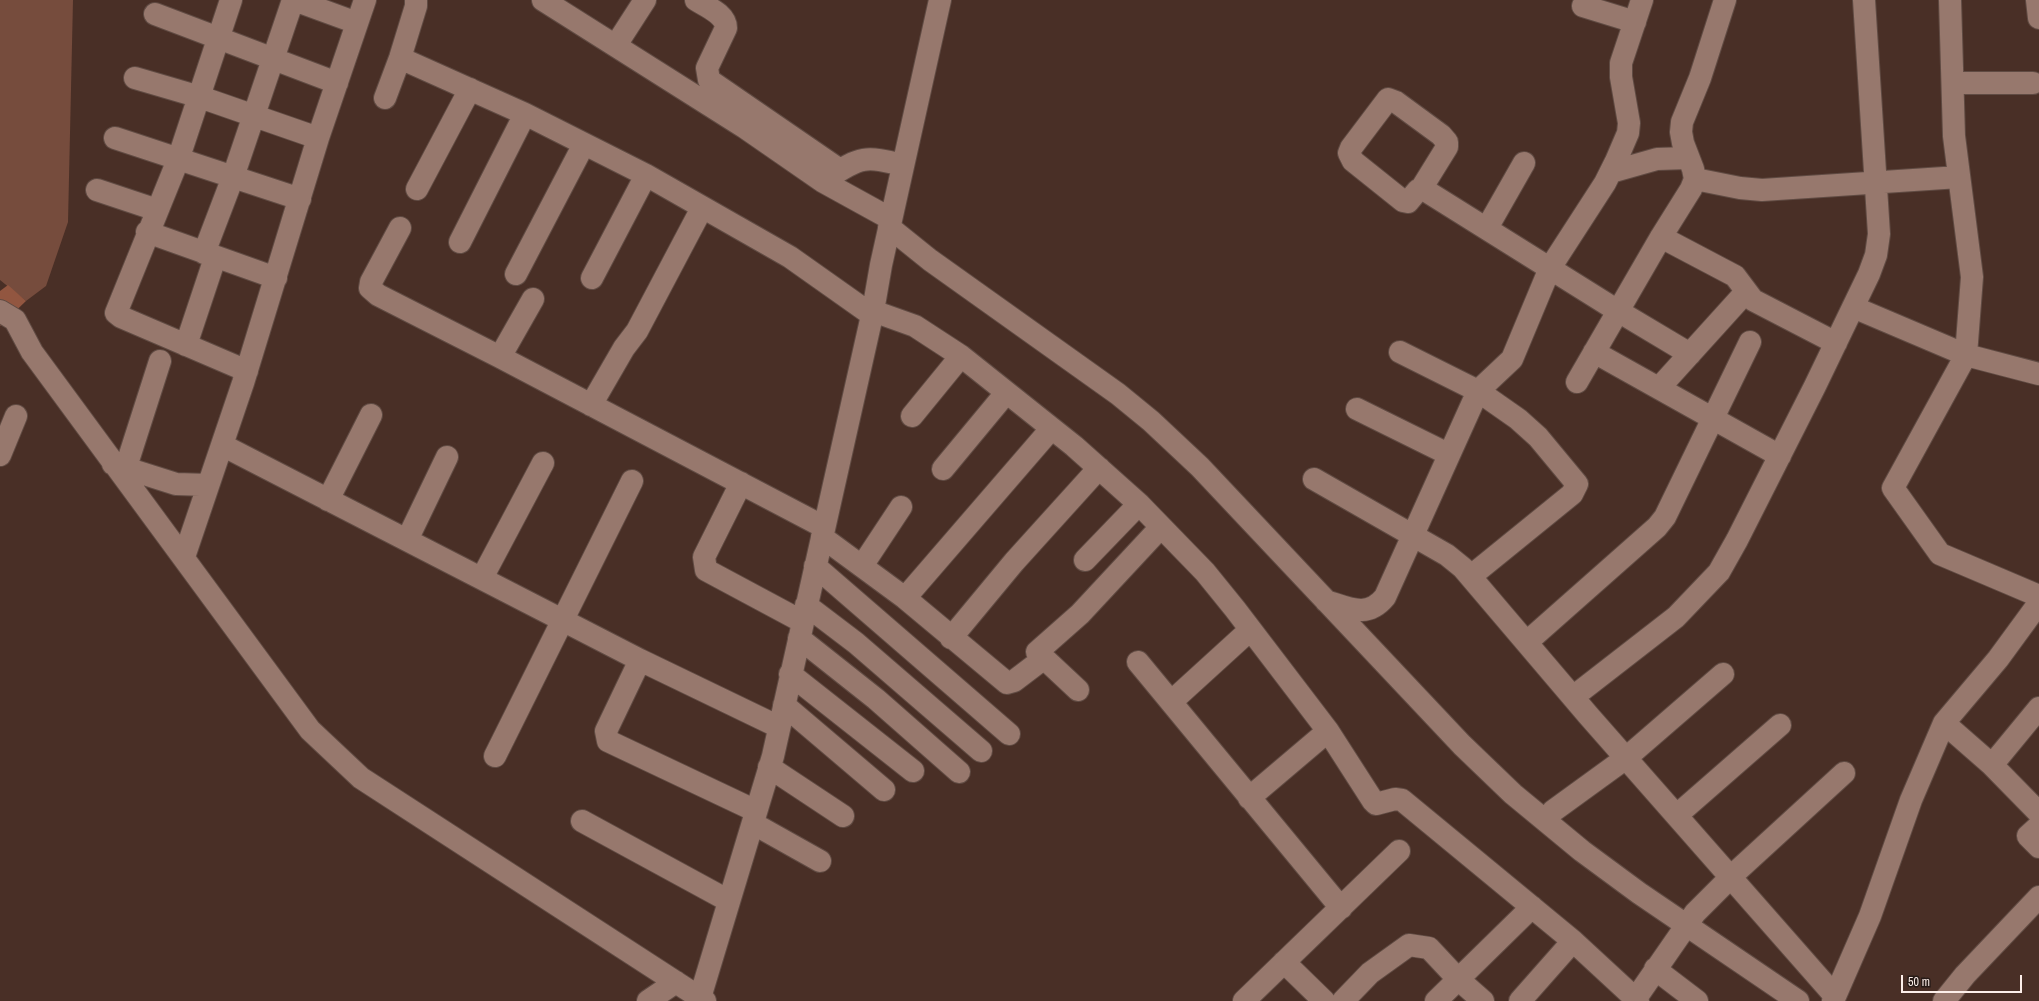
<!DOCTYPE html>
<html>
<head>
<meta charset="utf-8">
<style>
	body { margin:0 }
	#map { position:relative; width:2039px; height:1001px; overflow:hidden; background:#492f26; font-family:"Archivo Narrow",sans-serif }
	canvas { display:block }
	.scale { position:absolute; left:1901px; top:975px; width:121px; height:18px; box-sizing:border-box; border:2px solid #fdefea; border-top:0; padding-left:5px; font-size:12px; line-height:14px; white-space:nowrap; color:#fdefea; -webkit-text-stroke:3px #271b17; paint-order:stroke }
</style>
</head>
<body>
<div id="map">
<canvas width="2039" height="1001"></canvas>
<div class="scale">50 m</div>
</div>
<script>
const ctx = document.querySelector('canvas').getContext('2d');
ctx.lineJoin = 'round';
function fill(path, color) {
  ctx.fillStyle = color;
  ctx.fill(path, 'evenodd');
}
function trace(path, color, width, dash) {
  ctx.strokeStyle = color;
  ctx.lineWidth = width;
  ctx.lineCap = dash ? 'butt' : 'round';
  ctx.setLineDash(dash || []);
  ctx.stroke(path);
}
fill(new Path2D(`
	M 0,0 L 73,0 L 68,222 L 46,286 L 26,301 L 0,280 Z`), '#764c3d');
fill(new Path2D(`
	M 8,285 L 26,301 L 0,326 L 0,291 Z`), '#925640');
const minor = new Path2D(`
	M 231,0 L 178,160 L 116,313 L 121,317 L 247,371
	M 294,0 L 357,23
	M 543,0 L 744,127 L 822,181 L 891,219
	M 696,0 C 707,7 726,14 726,28 L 707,68 L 709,80 L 840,170
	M 1950,0 L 1954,136 L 1972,277 L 1966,355 L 1893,488 L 1940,554 L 2039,596
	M 2037,0 L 2039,18
	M 1583,6 L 1635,22
	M 155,14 L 337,83
	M 616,45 L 645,0
	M 400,58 L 525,114 L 646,175 L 790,257 L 872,315
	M 135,78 L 200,97 L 318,138
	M 1953,83 L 2033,83
	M 385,98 L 400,58 L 416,6 L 416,0
	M 115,138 L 300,199
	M 1611,172 L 1657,159 L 1688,158
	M 828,178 C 861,156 865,156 903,165
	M 1695,179 L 1740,188 L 1762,190 L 1959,177
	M 417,189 L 470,89
	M 1421,189 L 1447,147 L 1447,142 L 1441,135 L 1396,102 L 1388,99 L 1351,148 L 1349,153 L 1353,161 L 1403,201 L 1408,202 L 1418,190 L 1423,189 L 1618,311 L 1690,354
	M 97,190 L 157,210
	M 889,227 L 930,260 L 1118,394 L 1151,421 L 1200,467 L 1462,745 L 1513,794 L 1582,851 L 1639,893 L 1798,1001
	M 400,228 L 371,282 L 370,288 L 378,295 L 500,357 L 824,527
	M 1487,228 L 1524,163
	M 147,232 L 276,278
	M 1661,237 L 1735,276 L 1753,300 L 1836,343
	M 460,242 L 525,114
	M 204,253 L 233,177 L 293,0
	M 516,274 L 584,144
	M 592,278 L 646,175
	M 1853,307 L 1966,355 L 2039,374
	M 0,311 L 15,320 L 32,352 L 310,730 L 361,778 L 705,1001
	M 873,311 L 915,326 L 961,356 L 1074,446 L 1139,504 L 1205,572 L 1235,609 L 1328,731 L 1373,801 L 1376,804 L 1395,799 L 1402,800 L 1573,941 L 1638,1001
	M 186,345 L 215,258
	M 1400,352 L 1478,391 L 1518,419 L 1538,437 L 1577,484 L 1572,494 L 1471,576
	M 1594,352 L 1780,456
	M 500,357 L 533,299
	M 1577,382 L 1661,237 L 1691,189 L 1695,179 L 1693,169 L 1683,143 L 1681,132 L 1682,122 L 1700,78 L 1725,0
	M 1659,388 L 1745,293
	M 591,405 L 624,348 L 637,331 L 702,208
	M 1357,409 L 1448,454
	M 912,416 L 961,356
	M 222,445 L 640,660 L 779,727
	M 0,455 L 16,416
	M 113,464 L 176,484 L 208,485
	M 126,467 L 160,361
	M 943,469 L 1006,393
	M 1314,479 L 1447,555 L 1463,568 L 1588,715 L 1835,996
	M 741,483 L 704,557 L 706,570 L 803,622
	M 328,500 L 371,415
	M 822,537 L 905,598 L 1007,683 L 1014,681 L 1043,659 L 1047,661 L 1078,690
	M 407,540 L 447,457
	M 184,557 L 243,383 L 318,138 L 365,0
	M 1085,560 L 1139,504
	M 815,566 L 1009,734
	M 862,566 L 901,507
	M 482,578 L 543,463
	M 905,598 L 1051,429
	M 1326,601 C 1349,608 1367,619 1385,597 L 1478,391 L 1512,359 L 1550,268 L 1605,183 L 1616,161 L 1628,133 L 1629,123 L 1621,77 L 1621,63 L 1642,0
	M 806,605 L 856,643 L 981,751
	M 799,638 L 876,699 L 959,772
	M 951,638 L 1014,562 L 1099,468
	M 1527,642 L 1657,527 L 1665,517 L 1750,342
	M 1037,652 L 1080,614 L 1161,527
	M 640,660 L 606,731 L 608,741 L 756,811
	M 1138,662 L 1341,908
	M 790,674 L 913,771
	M 1573,697 L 1676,617 L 1719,572 L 1737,540 L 1815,386 L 1869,274 L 1876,255 L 1879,234 L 1864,0
	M 1171,702 L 1250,630
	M 784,705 L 884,790
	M 1944,723 L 1992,765 L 2039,813
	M 495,756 L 632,481
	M 1992,765 L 2039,708
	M 769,767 L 843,816
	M 1249,798 L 1328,731
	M 1553,811 L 1626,758 L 1723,674
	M 1677,815 L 1780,725
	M 582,821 L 729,901
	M 754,824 L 820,861
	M 2039,826 L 2028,836 L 2039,847
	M 1284,962 L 1324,1001
	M 1655,969 L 1697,1001
	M 648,1001 L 676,982
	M 699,1001 L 773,756 L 873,311 L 881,265 L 940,0
	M 1244,1001 L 1399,851
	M 1343,1001 L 1370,973 L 1409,945 L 1429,948 L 1458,979 L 1483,1001
	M 1436,1001 L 1532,907
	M 1520,1001 L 1573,941
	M 1634,1001 L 1695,913 L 1737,871 L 1844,773
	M 1833,1001 L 1870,916 L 1911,800 L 1944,723 L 1998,659 L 2039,603
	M 1944,1001 L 1965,975 L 2039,897`);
trace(minor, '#604b43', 24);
trace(minor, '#97786d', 22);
</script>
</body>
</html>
